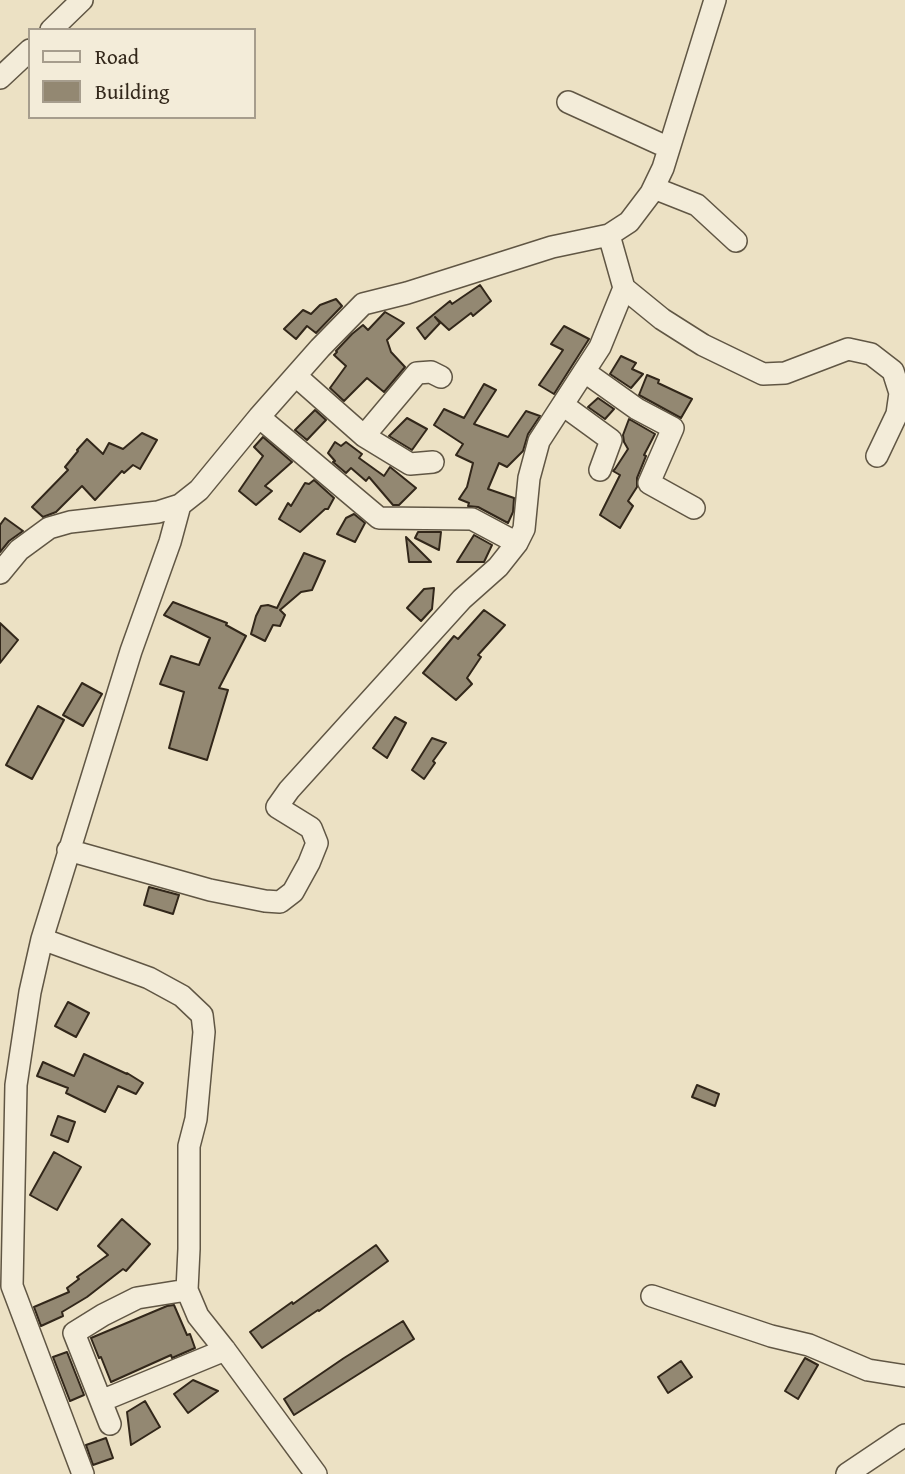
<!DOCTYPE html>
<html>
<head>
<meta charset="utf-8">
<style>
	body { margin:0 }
	#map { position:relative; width:905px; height:1474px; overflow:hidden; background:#ece1c4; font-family:"Gentium Book Plus",serif }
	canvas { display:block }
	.legend { position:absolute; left:28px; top:28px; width:228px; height:91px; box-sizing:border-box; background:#f3ecd9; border:2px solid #a69d8d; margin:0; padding:9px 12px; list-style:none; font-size:21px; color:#32271a }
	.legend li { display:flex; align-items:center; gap:14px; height:35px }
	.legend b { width:35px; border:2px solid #a69d8d }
</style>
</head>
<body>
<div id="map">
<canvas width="905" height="1474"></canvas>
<ul class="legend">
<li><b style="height:9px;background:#f3ecd9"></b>Road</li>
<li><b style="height:19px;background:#938872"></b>Building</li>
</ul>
</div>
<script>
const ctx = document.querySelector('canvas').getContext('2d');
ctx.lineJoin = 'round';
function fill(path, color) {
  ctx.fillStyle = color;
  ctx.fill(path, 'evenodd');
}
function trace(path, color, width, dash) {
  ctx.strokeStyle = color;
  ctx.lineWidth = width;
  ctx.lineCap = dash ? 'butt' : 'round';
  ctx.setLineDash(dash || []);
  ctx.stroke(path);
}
const building = new Path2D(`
	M 480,285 L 491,301 L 473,316 L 471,313 L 449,330 L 435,317 L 440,323 L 425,339 L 417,328 L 450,301 L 452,304 Z
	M 336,299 L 342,306 L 316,333 L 307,326 L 296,339 L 284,329 L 303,310 L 311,314 L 320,305 Z
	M 385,312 L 404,323 L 387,340 L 391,352 L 405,367 L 384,392 L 367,378 L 344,401 L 330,388 L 346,366 L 334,355 L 337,352 L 336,351 L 352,334 L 363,325 L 368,330 Z
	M 564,326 L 589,339 L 554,394 L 539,385 L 563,350 L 551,344 Z
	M 621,356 L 636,363 L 632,369 L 643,374 L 631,388 L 610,374 Z
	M 647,375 L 659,380 L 658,383 L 692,399 L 681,418 L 639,395 Z
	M 484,384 L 496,390 L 474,424 L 508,437 L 526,411 L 540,416 L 528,434 L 523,451 L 507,467 L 499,463 L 488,489 L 514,498 L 513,512 L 508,523 L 478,507 L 468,506 L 469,503 L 459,499 L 467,487 L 473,463 L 456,455 L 463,444 L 434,425 L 444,409 L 464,418 Z
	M 598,398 L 614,409 L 605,419 L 588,407 Z
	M 315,410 L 326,420 L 307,440 L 295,430 Z
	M 407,418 L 427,429 L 412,450 L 389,436 Z
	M 629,419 L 655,434 L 644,455 L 646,456 L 637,478 L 637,487 L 628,501 L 633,506 L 620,528 L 600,515 L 620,475 L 613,471 L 615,469 L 628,449 L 624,442 L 623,435 Z
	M 142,433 L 157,440 L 140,469 L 133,465 L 124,473 L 122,471 L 95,500 L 82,486 L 56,512 L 43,517 L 32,507 L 68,470 L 65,467 L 78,451 L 77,450 L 87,439 L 103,454 L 109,443 L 123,449 Z
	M 263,437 L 292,462 L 265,486 L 272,491 L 256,505 L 239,491 L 263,456 L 254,447 Z
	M 335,442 L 341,446 L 346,442 L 362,454 L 359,458 L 384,476 L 390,467 L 416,488 L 399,505 L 393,505 L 369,477 L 366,481 L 351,468 L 346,473 L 333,462 L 335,461 L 328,453 Z
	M 314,480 L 334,498 L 328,509 L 325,509 L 300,532 L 279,519 L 288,503 L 291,506 L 305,483 L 309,484 Z
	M 354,514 L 365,523 L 355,542 L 337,534 L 346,518 Z
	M 5,518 L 23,531 L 9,541 L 0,552 L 0,525 Z
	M 418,532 L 441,532 L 439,550 L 415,538 Z
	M 474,535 L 492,545 L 484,562 L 457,562 Z
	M 406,537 L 431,562 L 409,562 Z
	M 304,553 L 325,561 L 312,590 L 301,592 L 280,610 L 285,615 L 280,626 L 273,625 L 265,641 L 251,634 L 256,616 L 261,606 L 268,605 L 277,608 Z
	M 434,588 L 432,609 L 421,621 L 407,608 L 424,589 Z
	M 173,602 L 227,623 L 226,625 L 246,636 L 219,688 L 228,690 L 207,760 L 169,748 L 184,692 L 160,684 L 171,656 L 199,665 L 210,638 L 164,615 Z
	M 484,610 L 505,625 L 478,655 L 481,657 L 467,678 L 472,684 L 456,700 L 423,673 L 454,636 L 458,639 Z
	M 0,623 L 18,640 L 0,663 Z
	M 82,683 L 102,694 L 83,726 L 63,715 Z
	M 38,706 L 64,720 L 32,779 L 6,765 Z
	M 395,717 L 406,723 L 387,758 L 373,748 Z
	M 432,738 L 446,743 L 433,761 L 435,763 L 424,779 L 412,770 Z
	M 149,887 L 179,895 L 173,914 L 144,905 Z
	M 68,1002 L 89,1013 L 76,1037 L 55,1026 Z
	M 84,1054 L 127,1074 L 127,1073 L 143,1083 L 136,1094 L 118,1086 L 105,1112 L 66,1093 L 68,1088 L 37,1076 L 43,1062 L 74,1076 Z
	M 697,1085 L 719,1094 L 715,1106 L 692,1097 Z
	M 58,1116 L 75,1122 L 68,1142 L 51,1135 Z
	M 54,1152 L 81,1167 L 57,1210 L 30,1195 Z
	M 122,1219 L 150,1244 L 126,1271 L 123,1269 L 87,1297 L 62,1312 L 63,1316 L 41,1326 L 34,1307 L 69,1292 L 67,1288 L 79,1279 L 77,1277 L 108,1255 L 98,1246 Z
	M 376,1245 L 388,1261 L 319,1311 L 318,1310 L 262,1348 L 250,1332 L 292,1302 L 293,1304 Z
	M 174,1305 L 187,1335 L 190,1334 L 195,1348 L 172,1358 L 171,1355 L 111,1382 L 101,1357 L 99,1358 L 91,1338 L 167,1306 Z
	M 403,1321 L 414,1339 L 294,1415 L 284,1399 L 344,1358 Z
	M 67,1352 L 84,1395 L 70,1401 L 53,1357 Z
	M 805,1358 L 818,1365 L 798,1399 L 785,1391 Z
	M 681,1361 L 692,1377 L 668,1393 L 658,1377 Z
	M 193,1380 L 218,1391 L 188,1413 L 174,1394 Z
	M 145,1401 L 160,1427 L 131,1445 L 127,1412 Z
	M 106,1438 L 113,1458 L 93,1465 L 86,1445 Z`);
fill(building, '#938872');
trace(building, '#32271a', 2);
const minor = new Path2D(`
	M 51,30 L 82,0
	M 0,78 L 30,50
	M 568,102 L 669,148
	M 654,188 L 697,205 L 736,241
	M 609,235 L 624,288 L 662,319 L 703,345 L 763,374 L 785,373 L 848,349 L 871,354 L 893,371 L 900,393 L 897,414 L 877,456
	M 585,372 L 637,409 L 673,428 L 649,483 L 694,508
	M 296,376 L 364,436 L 410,464 L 433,462
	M 563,405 L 611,440 L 600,470
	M 259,417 L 379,518 L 472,519 L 517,543
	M 364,436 L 417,373 L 431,372 L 441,377
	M 0,573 L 19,550 L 49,528 L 70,522 L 158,512 L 180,505 L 199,490 L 259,417 L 320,348 L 363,304 L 407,293 L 552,247 L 609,235 L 629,222 L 651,193 L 663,168 L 715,0
	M 68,850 L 210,890 L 265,901 L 280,902 L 293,892 L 309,863 L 317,843 L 311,828 L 277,807 L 289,790 L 462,599 L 498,567 L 517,543 L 524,529 L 529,478 L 539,441 L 600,347 L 624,288
	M 42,939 L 149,978 L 182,996 L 202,1015 L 204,1032 L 196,1119 L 189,1146 L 189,1249 L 187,1290 L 198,1316 L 225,1350 L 316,1474
	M 652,1296 L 771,1336 L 809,1345 L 868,1370 L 905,1376
	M 101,1401 L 225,1350
	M 110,1424 L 74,1333 L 103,1315 L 137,1298 L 187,1290
	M 83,1474 L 12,1286 L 16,1085 L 30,992 L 42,939 L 131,651 L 170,542 L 180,505
	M 847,1474 L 905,1435`);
trace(minor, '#605644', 24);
trace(minor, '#f3ecd9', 21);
</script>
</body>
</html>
